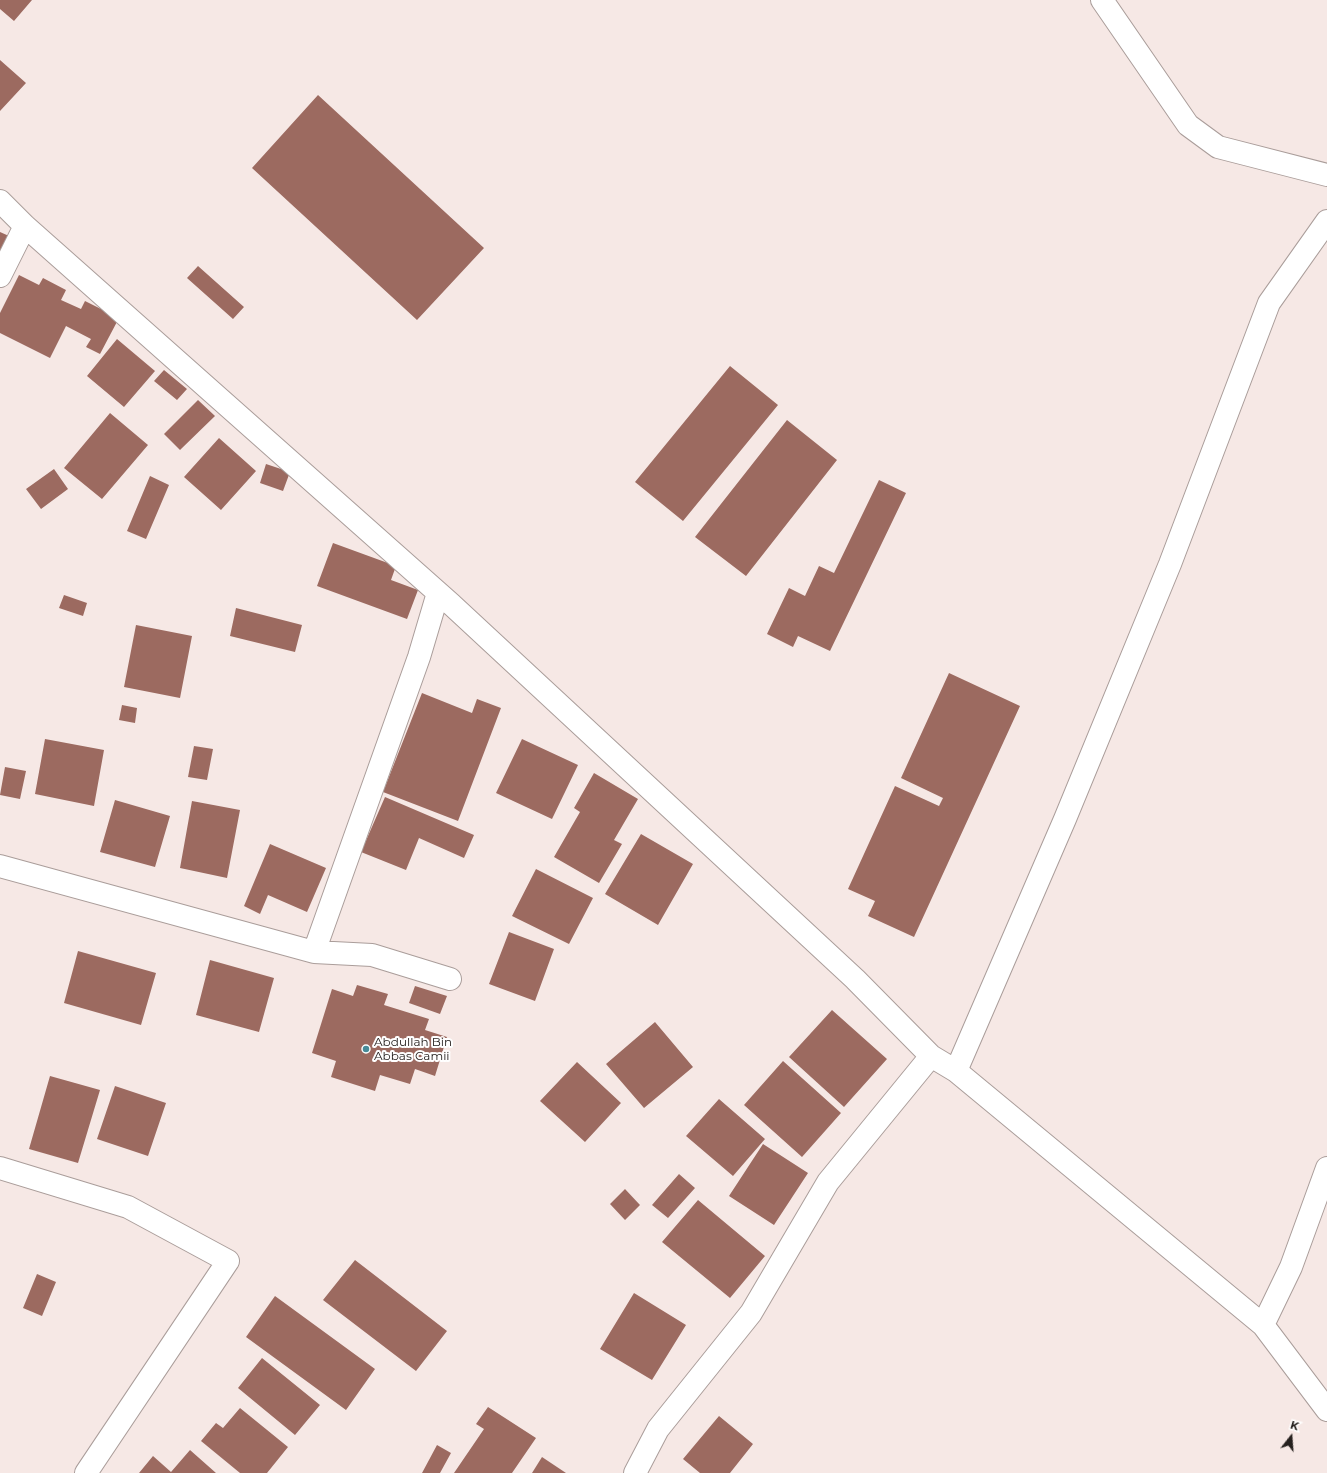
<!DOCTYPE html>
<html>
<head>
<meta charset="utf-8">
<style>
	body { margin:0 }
	#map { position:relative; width:1327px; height:1473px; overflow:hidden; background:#f6e8e5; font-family:Montserrat,sans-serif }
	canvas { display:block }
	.north { position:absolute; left:1271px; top:1417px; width:40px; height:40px; -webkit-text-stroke:3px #fff; paint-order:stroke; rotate:17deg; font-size:11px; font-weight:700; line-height:16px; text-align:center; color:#25201e }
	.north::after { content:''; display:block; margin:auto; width:14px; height:18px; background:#25201e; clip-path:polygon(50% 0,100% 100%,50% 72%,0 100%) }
</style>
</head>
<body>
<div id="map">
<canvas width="1327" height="1473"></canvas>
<div class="north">K</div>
</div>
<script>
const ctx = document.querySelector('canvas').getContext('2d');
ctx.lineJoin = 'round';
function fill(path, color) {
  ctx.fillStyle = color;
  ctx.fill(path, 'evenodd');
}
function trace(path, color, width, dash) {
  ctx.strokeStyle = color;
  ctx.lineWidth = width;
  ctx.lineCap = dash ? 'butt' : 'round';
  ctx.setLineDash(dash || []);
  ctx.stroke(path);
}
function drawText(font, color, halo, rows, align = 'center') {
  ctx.font = font + ' Montserrat,sans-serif';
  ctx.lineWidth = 4;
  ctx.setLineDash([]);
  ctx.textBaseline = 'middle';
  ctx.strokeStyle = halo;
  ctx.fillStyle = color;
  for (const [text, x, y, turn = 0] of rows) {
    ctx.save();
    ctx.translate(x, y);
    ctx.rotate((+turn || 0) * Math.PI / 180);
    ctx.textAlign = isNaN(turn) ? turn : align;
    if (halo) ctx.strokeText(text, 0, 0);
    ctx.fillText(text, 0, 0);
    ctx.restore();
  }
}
fill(new Path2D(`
	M 0,0 L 32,0 L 14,21 L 0,9 Z
	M 0,60 L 26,83 L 0,111 Z
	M 318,95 L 484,248 L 417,320 L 252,168 Z
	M 0,232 L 9,236 L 0,256 Z
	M 198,266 L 244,307 L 233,319 L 187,278 Z
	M 19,275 L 39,285 L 43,278 L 66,290 L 61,300 L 81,309 L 85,301 L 119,318 L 100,354 L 86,347 L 91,339 L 66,326 L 50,358 L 0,333 L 0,313 Z
	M 117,339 L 155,371 L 124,407 L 87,376 Z
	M 730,366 L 778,405 L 683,521 L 635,482 Z
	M 164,370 L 187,389 L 177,400 L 154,381 Z
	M 198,400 L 215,416 L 180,450 L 164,434 Z
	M 110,413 L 148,445 L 102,499 L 64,468 Z
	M 787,420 L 837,460 L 746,576 L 695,537 Z
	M 219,438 L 256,471 L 221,510 L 184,477 Z
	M 266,464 L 290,472 L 283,491 L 260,483 Z
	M 54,469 L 68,489 L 41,509 L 26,489 Z
	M 150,476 L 169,485 L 146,539 L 127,531 Z
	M 879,480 L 906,493 L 830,651 L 798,636 L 793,647 L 767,634 L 789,588 L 805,596 L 819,566 L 834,573 Z
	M 333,543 L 396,566 L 391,580 L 418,590 L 407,619 L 317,586 Z
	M 64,595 L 87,603 L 83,616 L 59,608 Z
	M 236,608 L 302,625 L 295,652 L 230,636 Z
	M 136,625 L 192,636 L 180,698 L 124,687 Z
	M 949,673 L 1020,706 L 914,937 L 868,916 L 875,901 L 848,889 L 895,786 L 939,806 L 943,798 L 901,778 Z
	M 422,693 L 472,713 L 477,699 L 501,708 L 458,821 L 383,792 Z
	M 122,705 L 137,708 L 135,723 L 119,720 Z
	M 45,739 L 104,750 L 94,806 L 35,794 Z
	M 522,739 L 578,765 L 552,819 L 496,793 Z
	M 194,746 L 213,749 L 207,780 L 188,777 Z
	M 5,767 L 26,771 L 20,799 L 0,795 Z
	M 594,773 L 638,799 L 614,840 L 622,844 L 599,883 L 554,857 L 580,812 L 574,808 Z
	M 385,797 L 474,835 L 464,858 L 419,838 L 406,870 L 361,852 Z
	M 115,800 L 170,816 L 155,867 L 100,852 Z
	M 192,801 L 240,810 L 227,878 L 180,868 Z
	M 641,834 L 693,864 L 658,925 L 605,894 Z
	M 270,844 L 326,868 L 307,912 L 268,895 L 260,914 L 244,906 Z
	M 536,869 L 593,898 L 569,944 L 512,916 Z
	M 509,932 L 554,949 L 535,1001 L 489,984 Z
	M 78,951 L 156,973 L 141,1025 L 64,1003 Z
	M 210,960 L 274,978 L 259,1032 L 196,1015 Z
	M 357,985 L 388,994 L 384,1005 L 429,1019 L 425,1030 L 447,1037 L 435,1076 L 415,1069 L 410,1084 L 380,1075 L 375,1091 L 331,1077 L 336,1061 L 312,1053 L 332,989 L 353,996 Z
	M 415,986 L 447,996 L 440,1014 L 409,1003 Z
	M 832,1010 L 887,1059 L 844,1107 L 789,1057 Z
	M 655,1022 L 693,1067 L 644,1108 L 606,1064 Z
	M 783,1061 L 841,1113 L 802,1157 L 744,1105 Z
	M 577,1062 L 621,1103 L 585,1142 L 540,1101 Z
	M 50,1076 L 100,1090 L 78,1163 L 29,1149 Z
	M 115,1086 L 166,1103 L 148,1156 L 97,1139 Z
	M 719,1099 L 765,1139 L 733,1176 L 686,1136 Z
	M 763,1144 L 808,1173 L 774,1225 L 729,1196 Z
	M 679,1174 L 695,1188 L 668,1218 L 652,1205 Z
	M 625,1189 L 640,1205 L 625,1220 L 610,1204 Z
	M 698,1200 L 765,1256 L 730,1298 L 662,1242 Z
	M 355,1260 L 447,1331 L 416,1371 L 323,1300 Z
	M 37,1274 L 56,1282 L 42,1316 L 23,1308 Z
	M 634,1293 L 686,1325 L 652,1380 L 600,1349 Z
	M 275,1296 L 375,1369 L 346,1410 L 246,1337 Z
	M 262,1358 L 320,1405 L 295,1435 L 238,1388 Z
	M 488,1407 L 536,1438 L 512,1473 L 454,1473 L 484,1429 L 476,1424 Z
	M 240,1408 L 288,1447 L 267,1473 L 240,1473 L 201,1441 L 216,1423 L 223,1428 Z
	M 719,1416 L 753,1444 L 730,1473 L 700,1473 L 683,1459 Z
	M 437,1445 L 451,1453 L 440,1473 L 422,1473 Z
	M 190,1450 L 216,1473 L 139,1473 L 153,1456 L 171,1472 Z
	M 542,1457 L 566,1473 L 532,1473 Z`), '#9c6a60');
const minor = new Path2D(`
	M 1102,0 L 1188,125 L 1218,147 L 1327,175
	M 0,201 L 25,226 L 452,605 L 855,979 L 931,1056 L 956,1071 L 1263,1325 L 1327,1410
	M 0,276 L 25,226
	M 0,866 L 314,952 L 372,955 L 450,979
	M 314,952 L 419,657 L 438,593
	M 956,1071 L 1065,819 L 1170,564 L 1269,303 L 1327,221
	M 0,1168 L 128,1207 L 228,1261 L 86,1473
	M 1263,1325 L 1291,1267 L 1327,1168
	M 635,1473 L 658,1429 L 751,1313 L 828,1182 L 931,1056`);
trace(minor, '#aa9d9a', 24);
trace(minor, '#fff', 22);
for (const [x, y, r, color] of [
	[366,1049,4,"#478b99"]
]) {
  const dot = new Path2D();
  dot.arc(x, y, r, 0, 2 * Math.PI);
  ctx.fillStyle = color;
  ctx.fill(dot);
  trace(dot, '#fff', 1.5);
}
drawText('12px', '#25201e', '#fff', [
	["Abdullah Bin",374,1042],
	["Abbas Camii",374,1056]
], 'left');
</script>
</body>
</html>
